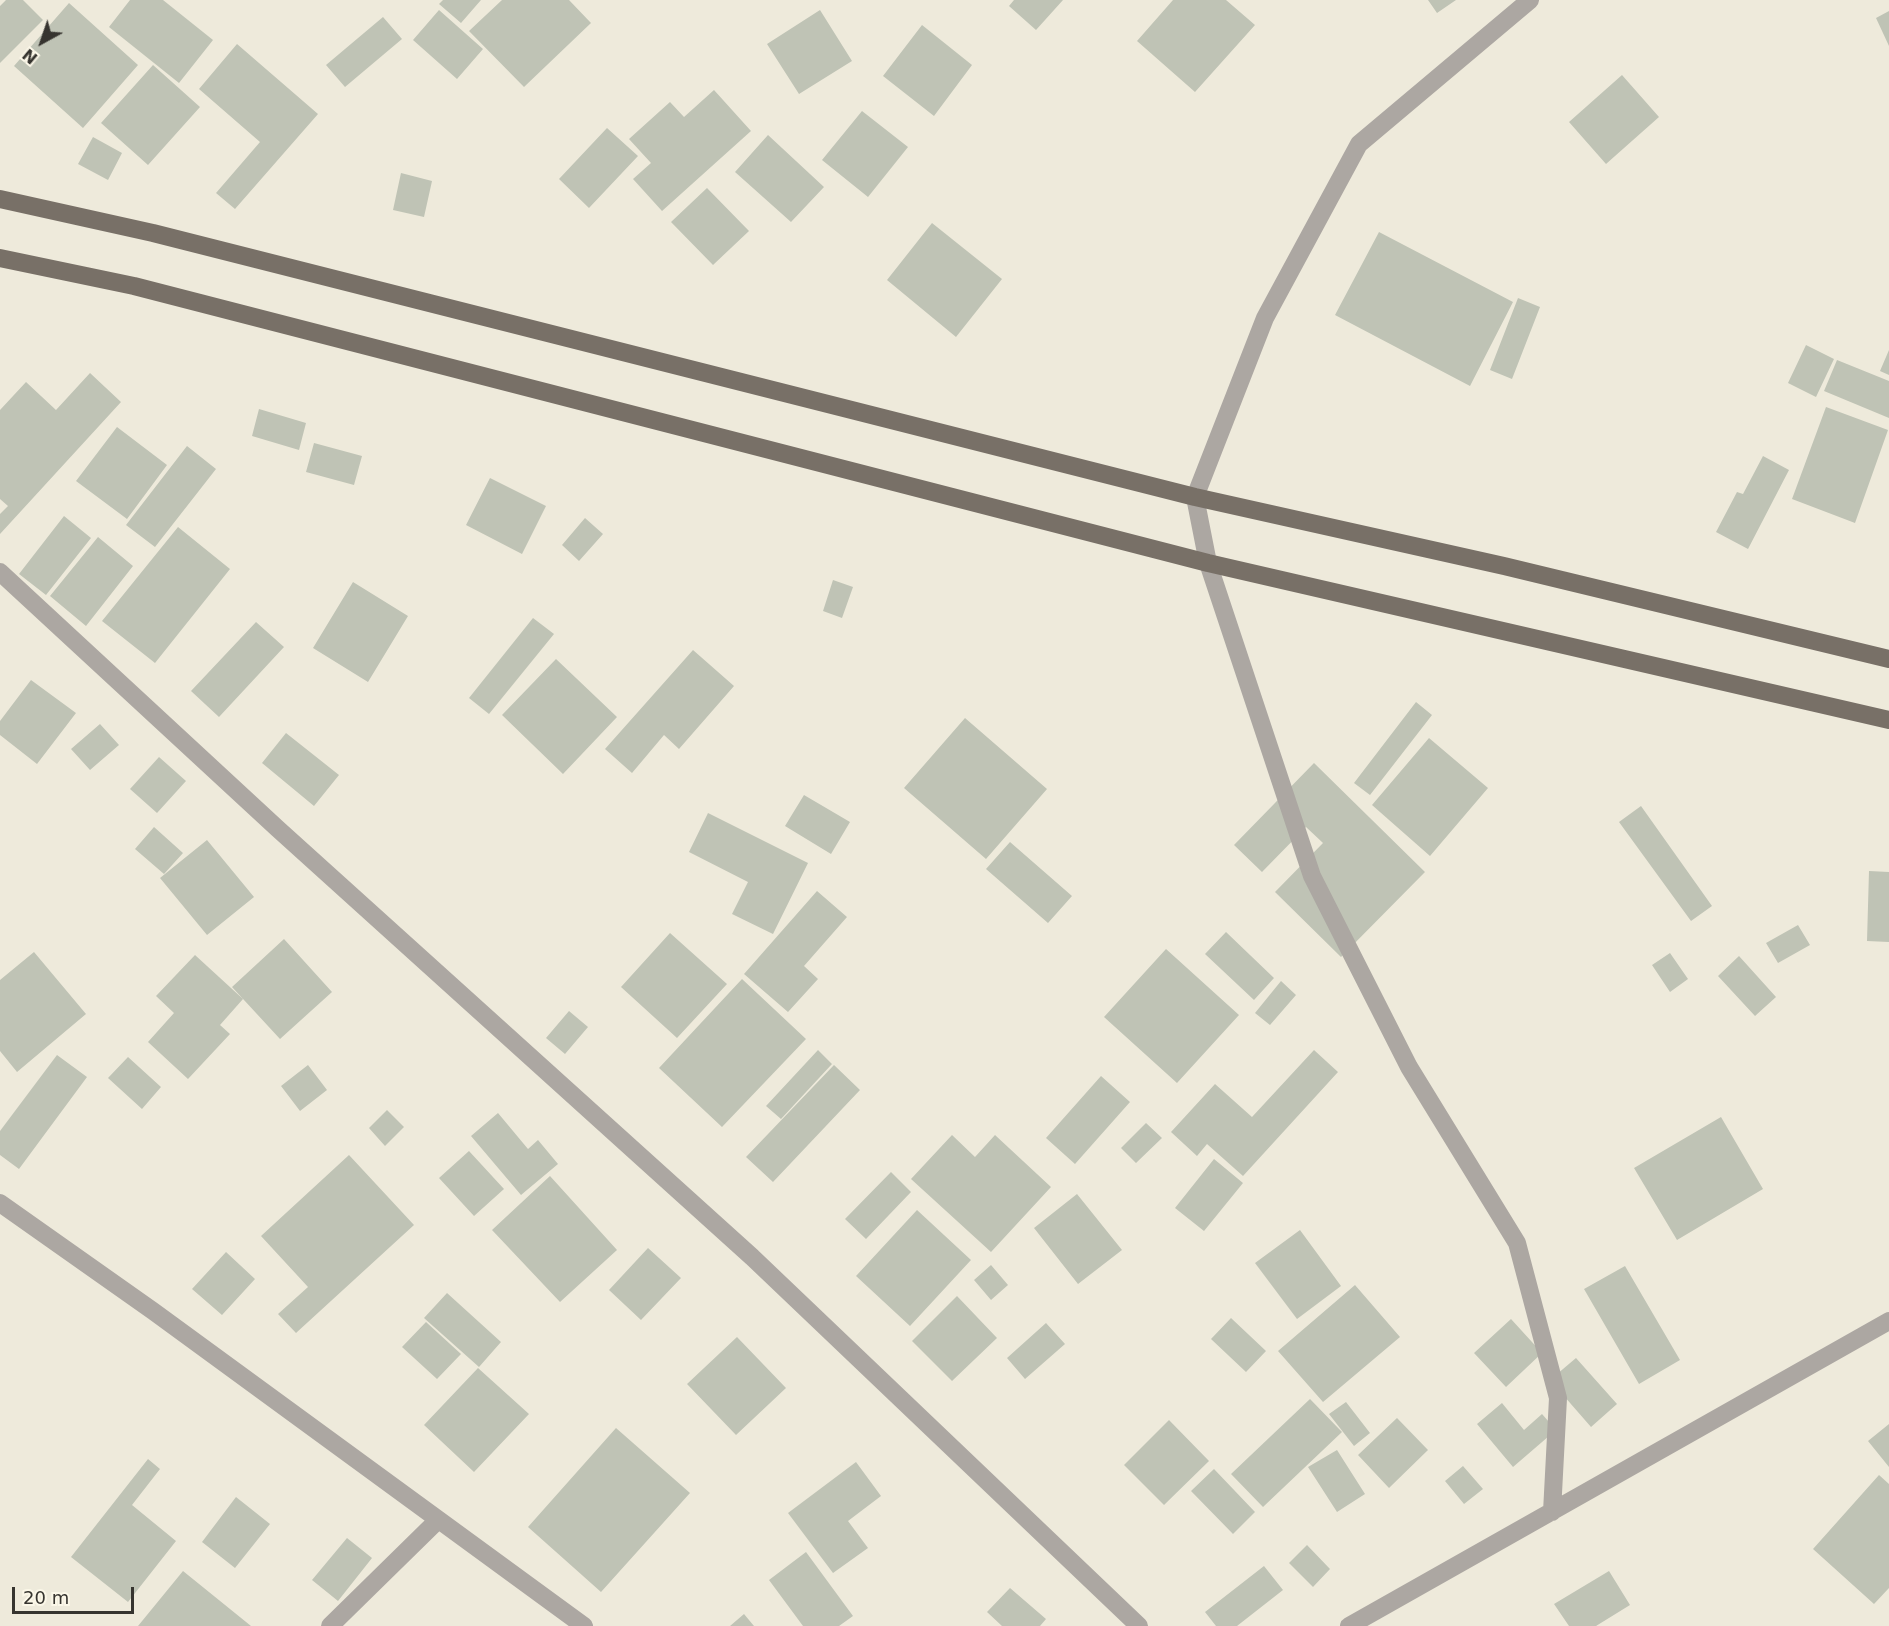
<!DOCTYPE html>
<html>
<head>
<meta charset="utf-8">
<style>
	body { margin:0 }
	#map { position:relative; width:1889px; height:1626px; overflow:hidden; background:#eeeadb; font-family:"DejaVu Sans",sans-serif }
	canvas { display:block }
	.north { position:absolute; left:12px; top:12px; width:60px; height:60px; -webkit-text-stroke:4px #fbf7e8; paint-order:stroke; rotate:220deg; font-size:16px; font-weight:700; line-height:24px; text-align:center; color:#36342f }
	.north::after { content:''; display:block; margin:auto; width:21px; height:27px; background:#36342f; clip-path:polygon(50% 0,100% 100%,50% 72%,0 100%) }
	.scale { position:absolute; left:12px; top:1587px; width:122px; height:27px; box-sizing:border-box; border:3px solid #36342f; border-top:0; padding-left:8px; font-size:18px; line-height:21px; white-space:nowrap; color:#36342f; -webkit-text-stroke:4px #fbf7e8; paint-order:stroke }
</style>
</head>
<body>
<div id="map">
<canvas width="1889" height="1626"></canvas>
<div class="north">N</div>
<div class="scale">20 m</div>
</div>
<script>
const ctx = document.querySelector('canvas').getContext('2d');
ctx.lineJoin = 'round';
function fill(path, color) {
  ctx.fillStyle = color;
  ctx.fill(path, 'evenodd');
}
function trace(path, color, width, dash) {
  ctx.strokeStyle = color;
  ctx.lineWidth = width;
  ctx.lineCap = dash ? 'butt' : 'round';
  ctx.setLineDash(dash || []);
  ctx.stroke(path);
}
fill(new Path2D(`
	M 6,0 L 23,0 L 43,20 L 0,63 L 0,6 Z
	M 130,0 L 163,0 L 213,40 L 179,83 L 109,27 Z
	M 443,0 L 481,0 L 461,23 L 439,4 Z
	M 502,0 L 569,0 L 591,23 L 524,87 L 469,31 Z
	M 1014,0 L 1063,0 L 1036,30 L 1009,6 Z
	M 1173,0 L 1226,0 L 1255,25 L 1195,92 L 1137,41 Z
	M 1428,0 L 1456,0 L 1437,13 Z
	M 69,3 L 138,65 L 83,128 L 14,66 Z
	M 439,10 L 483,49 L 457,79 L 413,40 Z
	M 820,10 L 852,61 L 799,94 L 767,44 Z
	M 1889,11 L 1889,46 L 1876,18 Z
	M 383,17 L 402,39 L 345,87 L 326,65 Z
	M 922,25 L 972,65 L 934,116 L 883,76 Z
	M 237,44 L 318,114 L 235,209 L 216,193 L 260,142 L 199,89 Z
	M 153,65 L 200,107 L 148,165 L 101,123 Z
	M 1622,75 L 1659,117 L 1606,164 L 1569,122 Z
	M 714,90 L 751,131 L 662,211 L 633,179 L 651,163 L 629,139 L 670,102 L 684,117 Z
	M 862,111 L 908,147 L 868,197 L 822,160 Z
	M 607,128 L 638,156 L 589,208 L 559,179 Z
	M 768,135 L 824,187 L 791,222 L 735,172 Z
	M 93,137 L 122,153 L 108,180 L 78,164 Z
	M 401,173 L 432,181 L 424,217 L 393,210 Z
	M 707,188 L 749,231 L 713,265 L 671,222 Z
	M 932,223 L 1002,279 L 956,337 L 887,280 Z
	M 1379,232 L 1513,302 L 1470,386 L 1335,315 Z
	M 1518,298 L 1540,307 L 1512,379 L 1490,370 Z
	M 1806,345 L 1834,359 L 1816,397 L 1788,383 Z
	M 1889,350 L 1889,375 L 1880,371 Z
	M 1837,360 L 1889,381 L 1889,418 L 1824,391 Z
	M 90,373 L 121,402 L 0,534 L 0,514 L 8,506 L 0,499 L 0,410 L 26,382 L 56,410 Z
	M 1826,407 L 1888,430 L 1855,523 L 1792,499 Z
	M 259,409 L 306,423 L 299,450 L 252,436 Z
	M 117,427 L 167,465 L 127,519 L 76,481 Z
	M 314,443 L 362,456 L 354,485 L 306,472 Z
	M 187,446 L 216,469 L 155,547 L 126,525 Z
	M 1763,456 L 1789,470 L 1748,549 L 1716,532 L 1737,492 L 1743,494 Z
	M 490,478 L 546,506 L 522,554 L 466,525 Z
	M 64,516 L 91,538 L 46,595 L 19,574 Z
	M 585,518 L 603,534 L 579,561 L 562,545 Z
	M 178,527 L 230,569 L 155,663 L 102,621 Z
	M 98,537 L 133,566 L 86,626 L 50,596 Z
	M 833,580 L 853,587 L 842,618 L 823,611 Z
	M 353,582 L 408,616 L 368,682 L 313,648 Z
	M 533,618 L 554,634 L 489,714 L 469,698 Z
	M 256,622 L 284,647 L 219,717 L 191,691 Z
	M 693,650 L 734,686 L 679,749 L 664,735 L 632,773 L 605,749 Z
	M 556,659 L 617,717 L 563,774 L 502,715 Z
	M 31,680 L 76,713 L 37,764 L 0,735 L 0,721 Z
	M 1416,702 L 1432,715 L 1370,795 L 1354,783 Z
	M 965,718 L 1047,789 L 986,859 L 904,788 Z
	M 100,724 L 119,745 L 90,770 L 71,749 Z
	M 286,733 L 339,775 L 314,806 L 262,763 Z
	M 1429,738 L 1488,788 L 1430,856 L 1372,805 Z
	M 159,757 L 186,781 L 157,813 L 130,789 Z
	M 1314,763 L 1425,872 L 1341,957 L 1275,892 L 1323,843 L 1306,827 L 1262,872 L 1234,845 Z
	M 804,795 L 850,822 L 831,854 L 785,826 Z
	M 1641,806 L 1712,906 L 1691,921 L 1619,822 Z
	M 708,813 L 808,863 L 773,934 L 732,914 L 748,882 L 689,852 Z
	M 154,827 L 183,853 L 164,874 L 135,849 Z
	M 207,840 L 254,897 L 207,935 L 160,878 Z
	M 1010,842 L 1072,896 L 1048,923 L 986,869 Z
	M 1869,871 L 1889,872 L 1889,942 L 1867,941 Z
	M 817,891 L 847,917 L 804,966 L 818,979 L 788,1012 L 744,974 Z
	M 1798,925 L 1810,945 L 1778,963 L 1766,943 Z
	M 1226,932 L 1274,978 L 1254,1000 L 1205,954 Z
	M 670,933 L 727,984 L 677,1038 L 621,987 Z
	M 284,939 L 332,992 L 280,1039 L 232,987 Z
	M 1166,949 L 1239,1015 L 1177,1083 L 1104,1017 Z
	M 34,952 L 86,1014 L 17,1072 L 0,1051 L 0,980 Z
	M 1670,953 L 1688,979 L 1670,992 L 1652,965 Z
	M 195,955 L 243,999 L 220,1025 L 230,1034 L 188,1079 L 148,1042 L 174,1013 L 156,996 Z
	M 1739,956 L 1776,997 L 1755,1016 L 1718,976 Z
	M 742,979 L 806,1039 L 722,1127 L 659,1068 Z
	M 1281,981 L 1296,995 L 1270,1025 L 1255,1013 Z
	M 569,1011 L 588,1027 L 565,1054 L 546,1038 Z
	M 818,1050 L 832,1064 L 781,1119 L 766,1106 Z
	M 1314,1050 L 1338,1072 L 1243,1176 L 1207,1144 L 1197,1156 L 1171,1132 L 1215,1084 L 1252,1117 Z
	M 57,1055 L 87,1077 L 19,1169 L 0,1155 L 0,1131 Z
	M 128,1057 L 161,1087 L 142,1109 L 108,1078 Z
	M 308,1065 L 327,1090 L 300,1111 L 281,1086 Z
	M 834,1065 L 860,1090 L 773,1182 L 746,1157 Z
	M 1101,1076 L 1130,1102 L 1075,1164 L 1046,1138 Z
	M 387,1110 L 404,1127 L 385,1146 L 369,1128 Z
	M 498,1113 L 528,1149 L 538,1140 L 558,1164 L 521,1195 L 471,1136 Z
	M 1721,1117 L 1763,1189 L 1677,1240 L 1634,1168 Z
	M 1146,1123 L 1162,1138 L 1136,1163 L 1121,1148 Z
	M 952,1135 L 975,1157 L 995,1135 L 1051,1187 L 991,1252 L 911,1179 Z
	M 469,1151 L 504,1189 L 474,1216 L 439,1178 Z
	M 349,1155 L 414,1225 L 296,1333 L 278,1314 L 308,1287 L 261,1236 Z
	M 1214,1159 L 1243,1183 L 1204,1231 L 1175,1208 Z
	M 891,1172 L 911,1192 L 866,1239 L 845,1219 Z
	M 550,1176 L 617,1250 L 560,1302 L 492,1230 Z
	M 1077,1194 L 1122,1250 L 1078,1284 L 1034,1228 Z
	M 917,1210 L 971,1260 L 910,1326 L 856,1276 Z
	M 1300,1230 L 1341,1286 L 1297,1319 L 1255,1263 Z
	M 648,1248 L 681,1278 L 641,1320 L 609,1290 Z
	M 226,1252 L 255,1279 L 222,1315 L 192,1289 Z
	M 991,1265 L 1008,1285 L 991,1300 L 974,1280 Z
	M 1625,1266 L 1680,1360 L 1639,1384 L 1584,1289 Z
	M 1355,1285 L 1400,1337 L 1323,1402 L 1278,1351 Z
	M 447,1293 L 501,1342 L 479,1367 L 424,1318 Z
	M 957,1296 L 997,1338 L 952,1381 L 912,1341 Z
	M 1231,1318 L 1266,1351 L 1246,1372 L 1211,1339 Z
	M 1511,1319 L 1542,1353 L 1506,1387 L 1474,1353 Z
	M 426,1322 L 461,1354 L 437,1379 L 402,1347 Z
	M 1046,1323 L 1065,1344 L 1025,1379 L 1007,1358 Z
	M 737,1337 L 786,1388 L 736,1435 L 687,1384 Z
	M 1576,1358 L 1617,1404 L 1591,1427 L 1550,1380 Z
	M 478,1368 L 529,1414 L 474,1472 L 424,1425 Z
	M 1310,1399 L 1342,1432 L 1263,1507 L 1231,1474 Z
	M 1346,1402 L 1370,1433 L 1354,1446 L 1329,1414 Z
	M 1502,1403 L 1524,1430 L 1542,1414 L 1556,1430 L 1513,1467 L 1477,1424 Z
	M 1397,1418 L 1428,1450 L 1389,1488 L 1358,1455 Z
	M 1169,1420 L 1209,1461 L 1164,1505 L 1124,1465 Z
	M 1889,1424 L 1889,1467 L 1868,1441 Z
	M 616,1428 L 690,1493 L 601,1592 L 528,1527 Z
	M 1337,1450 L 1365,1494 L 1337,1512 L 1308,1467 Z
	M 148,1459 L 160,1469 L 132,1505 L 176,1541 L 128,1602 L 71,1557 Z
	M 856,1462 L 881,1496 L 848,1521 L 868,1548 L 833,1573 L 788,1513 Z
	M 1463,1466 L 1483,1489 L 1464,1504 L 1445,1481 Z
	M 1214,1469 L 1255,1512 L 1233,1534 L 1191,1491 Z
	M 1879,1475 L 1889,1484 L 1889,1588 L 1874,1604 L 1813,1549 Z
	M 236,1497 L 270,1524 L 235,1568 L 202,1542 Z
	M 347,1538 L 372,1558 L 338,1601 L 312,1580 Z
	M 1307,1545 L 1330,1569 L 1313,1587 L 1289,1563 Z
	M 806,1552 L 853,1616 L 839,1626 L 803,1626 L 769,1580 Z
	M 1264,1566 L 1283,1590 L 1237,1626 L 1216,1626 L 1205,1612 Z
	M 183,1571 L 251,1626 L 138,1626 Z
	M 1609,1571 L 1630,1605 L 1596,1626 L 1569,1626 L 1554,1604 Z
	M 1010,1588 L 1046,1619 L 1040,1626 L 1002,1626 L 987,1612 Z
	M 744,1614 L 754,1626 L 730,1626 Z`), '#bfc3b5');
trace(new Path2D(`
	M 1530,0 L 1359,144 L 1265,318 L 1195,497 L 1208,563 L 1312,876 L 1409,1067 L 1517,1243 L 1558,1398 L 1552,1512
	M 0,572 L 278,829 L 752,1257 L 1139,1626
	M 0,1203 L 153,1311 L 584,1626
	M 330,1626 L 438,1520
	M 1349,1626 L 1889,1321`), '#aca7a2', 18);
trace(new Path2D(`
	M 0,199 L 153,233 L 1195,497 L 1504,566 L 1889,659
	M 0,258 L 134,286 L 1208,563 L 1889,720`), '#787067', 18);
</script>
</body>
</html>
